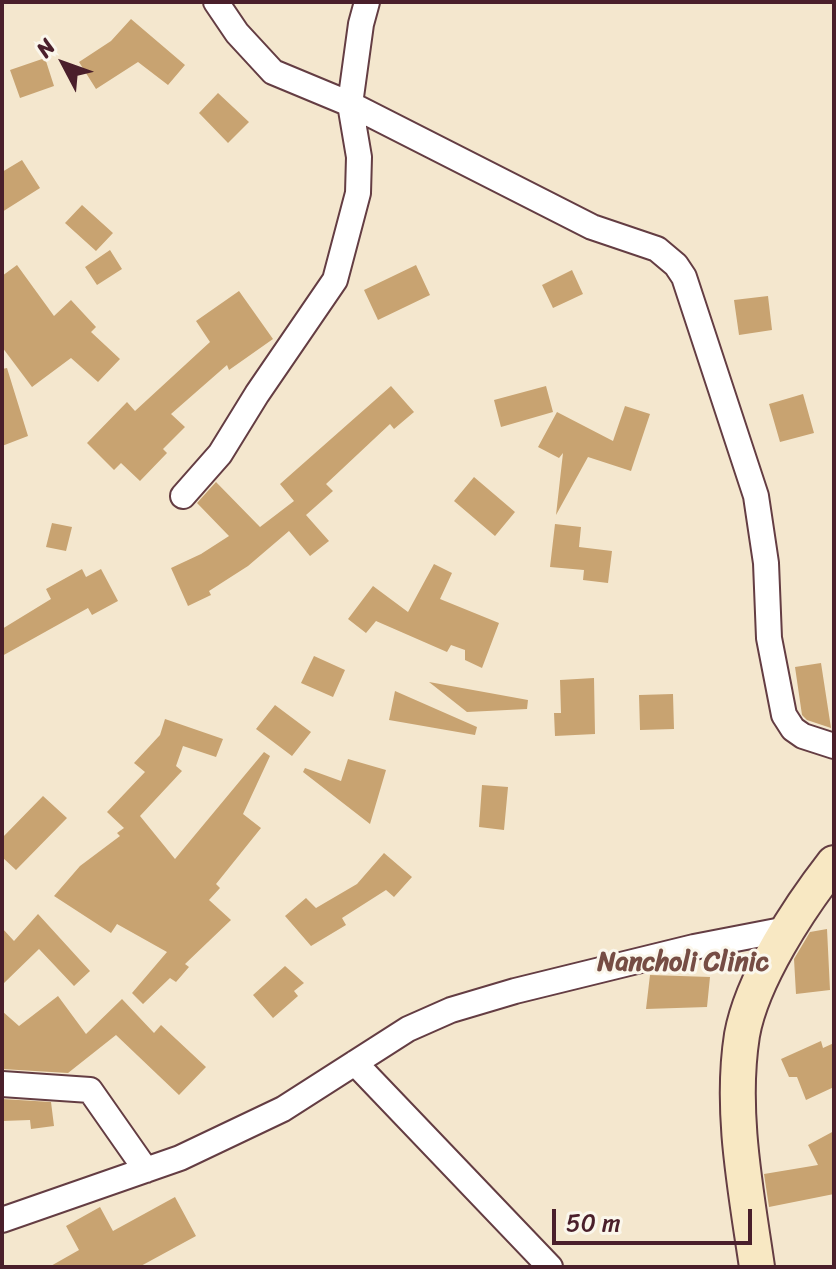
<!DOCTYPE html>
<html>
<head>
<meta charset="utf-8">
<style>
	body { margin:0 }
	#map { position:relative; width:836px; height:1269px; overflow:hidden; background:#f4e7ce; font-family:Sriracha,sans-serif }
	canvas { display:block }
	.frame { position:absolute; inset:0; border:4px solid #4a1f2b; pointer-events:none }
	.north { position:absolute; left:24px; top:24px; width:80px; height:80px; -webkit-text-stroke:6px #fbf7ec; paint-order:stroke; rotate:311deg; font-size:22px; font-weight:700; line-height:32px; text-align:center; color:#4a1f2b }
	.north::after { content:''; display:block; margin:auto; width:28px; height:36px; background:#4a1f2b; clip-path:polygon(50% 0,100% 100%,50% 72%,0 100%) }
	.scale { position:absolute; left:552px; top:1209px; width:200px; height:36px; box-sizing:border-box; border:4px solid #4a1f2b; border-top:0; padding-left:10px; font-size:24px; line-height:28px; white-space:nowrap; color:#4a1f2b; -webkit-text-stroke:6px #fbf7ec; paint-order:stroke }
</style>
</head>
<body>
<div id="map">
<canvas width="836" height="1269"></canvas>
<div class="frame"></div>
<div class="north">N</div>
<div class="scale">50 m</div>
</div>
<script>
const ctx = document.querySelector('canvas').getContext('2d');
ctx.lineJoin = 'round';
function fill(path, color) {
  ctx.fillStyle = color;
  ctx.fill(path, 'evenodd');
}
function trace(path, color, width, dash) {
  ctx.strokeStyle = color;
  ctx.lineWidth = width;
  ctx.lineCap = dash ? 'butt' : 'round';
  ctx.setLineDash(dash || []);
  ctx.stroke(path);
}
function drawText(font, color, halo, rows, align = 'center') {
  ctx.font = font + ' Sriracha,sans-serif';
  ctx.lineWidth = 6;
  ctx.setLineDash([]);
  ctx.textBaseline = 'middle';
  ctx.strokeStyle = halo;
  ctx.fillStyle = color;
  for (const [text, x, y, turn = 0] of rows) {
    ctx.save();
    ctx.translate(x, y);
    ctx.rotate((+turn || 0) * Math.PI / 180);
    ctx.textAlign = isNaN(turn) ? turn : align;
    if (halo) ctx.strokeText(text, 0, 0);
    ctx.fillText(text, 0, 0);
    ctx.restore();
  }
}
fill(new Path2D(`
	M 131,19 L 185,65 L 168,85 L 138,62 L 96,89 L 79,62 L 111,41 Z
	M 45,58 L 54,86 L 20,98 L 10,70 Z
	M 218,93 L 249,122 L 228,143 L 199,113 Z
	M 22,160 L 40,188 L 2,212 L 2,172 Z
	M 82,205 L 113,233 L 96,251 L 65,223 Z
	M 110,250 L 122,269 L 97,285 L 85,267 Z
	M 17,265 L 54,316 L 71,300 L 96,327 L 91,332 L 120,359 L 98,382 L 71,358 L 32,387 L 2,347 L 2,276 Z
	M 416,265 L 430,295 L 378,320 L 364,290 Z
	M 572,270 L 583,294 L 553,308 L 542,285 Z
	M 239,291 L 273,339 L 229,370 L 227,365 L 171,414 L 185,427 L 163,449 L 167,453 L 140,481 L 121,463 L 114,470 L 87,443 L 127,402 L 135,411 L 210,342 L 196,321 Z
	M 768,296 L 772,330 L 739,335 L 734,300 Z
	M 7,368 L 28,436 L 2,446 L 2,369 Z
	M 391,386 L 414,412 L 394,429 L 390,424 L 326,484 L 333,491 L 306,515 L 329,541 L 310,556 L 289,531 L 248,566 L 209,591 L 211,595 L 188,606 L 171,568 L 201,554 L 229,536 L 197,503 L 216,482 L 260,527 L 294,501 L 280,484 Z
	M 546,386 L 553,412 L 501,427 L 494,400 Z
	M 803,394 L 814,433 L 780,442 L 769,404 Z
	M 625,406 L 650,414 L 631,471 L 588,457 L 556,515 L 563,453 L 559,458 L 538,447 L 557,412 L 613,441 Z
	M 474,477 L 515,512 L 495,536 L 454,501 Z
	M 52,523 L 72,527 L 66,551 L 46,547 Z
	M 555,524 L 581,527 L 579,547 L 612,551 L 608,583 L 583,580 L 584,570 L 550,567 Z
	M 434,564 L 452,573 L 440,599 L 499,623 L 482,668 L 465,660 L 465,650 L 451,645 L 447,652 L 376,621 L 366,633 L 348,619 L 373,586 L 408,612 Z
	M 82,569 L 86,577 L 101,569 L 118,601 L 92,615 L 88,608 L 2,656 L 2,629 L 51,599 L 46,589 Z
	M 314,656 L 345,670 L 333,697 L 301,683 Z
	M 821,663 L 831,728 L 807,720 L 802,715 L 795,667 Z
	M 594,678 L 595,734 L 555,736 L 554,713 L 561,713 L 560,680 Z
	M 429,682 L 528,700 L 527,709 L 467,712 Z
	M 395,691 L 477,727 L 475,735 L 389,720 Z
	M 673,694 L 674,729 L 640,730 L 639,695 Z
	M 275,705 L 311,732 L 292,756 L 256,729 Z
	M 165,719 L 223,739 L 216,757 L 183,746 L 176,766 L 182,771 L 140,816 L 175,859 L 264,752 L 270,756 L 243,814 L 261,828 L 216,884 L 220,888 L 209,900 L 231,920 L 185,964 L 189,967 L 176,982 L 170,978 L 143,1004 L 132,993 L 167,952 L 117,924 L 111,933 L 54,896 L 80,866 L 120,836 L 117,833 L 124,828 L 107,812 L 145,772 L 134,763 L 160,735 Z
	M 348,759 L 386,770 L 370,824 L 303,772 L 305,768 L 341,781 Z
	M 482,785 L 508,787 L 504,830 L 479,827 Z
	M 43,796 L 67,818 L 16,870 L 2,857 L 2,838 Z
	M 384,853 L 412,877 L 394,897 L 386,890 L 342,918 L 346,925 L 311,946 L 285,916 L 306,898 L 316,908 L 357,884 Z
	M 38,914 L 90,971 L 74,986 L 39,949 L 2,985 L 2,928 L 14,941 Z
	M 827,929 L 830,990 L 796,994 L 794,959 L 810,932 Z
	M 285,966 L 304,983 L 294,991 L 298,996 L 273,1018 L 253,995 Z
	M 650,975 L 710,977 L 707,1007 L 646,1009 Z
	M 58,996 L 86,1034 L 122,999 L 154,1033 L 161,1025 L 206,1067 L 179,1095 L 116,1035 L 68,1073 L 2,1069 L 2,1011 L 19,1026 Z
	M 821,1041 L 823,1048 L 834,1043 L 834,1087 L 806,1100 L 797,1077 L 789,1077 L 781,1059 Z
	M 2,1099 L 51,1102 L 54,1126 L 31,1129 L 30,1120 L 2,1121 Z
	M 834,1131 L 834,1194 L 769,1207 L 764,1174 L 818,1165 L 808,1145 Z
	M 175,1197 L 196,1236 L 139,1267 L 49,1267 L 79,1250 L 66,1226 L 100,1207 L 113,1231 Z`), '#c8a371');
const street = new Path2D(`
	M 216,2 L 237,33 L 273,72 L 350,104 L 592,227 L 657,249 L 676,265 L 684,277 L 756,496 L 766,563 L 769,638 L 784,715 L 793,729 L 803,736 L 834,746
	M 183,496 L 220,454 L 257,394 L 335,280 L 358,193 L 359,157 L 350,104 L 361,24 L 367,2
	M 355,1063 L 550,1267
	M 2,1084 L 90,1090 L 146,1170
	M 2,1220 L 180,1158 L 283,1109 L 408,1029 L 451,1010 L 515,991 L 694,947 L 787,929`);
const secondary = new Path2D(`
	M 757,1267 C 746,1191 730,1111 742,1035 C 752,979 799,908 834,863`);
trace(street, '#643d43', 28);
trace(secondary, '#643d43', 38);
trace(street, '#fff', 24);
trace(secondary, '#f8e8c3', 34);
drawText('bold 26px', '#764d44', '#fbf7ec', [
	["Nancholi Clinic",683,963]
]);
</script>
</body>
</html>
